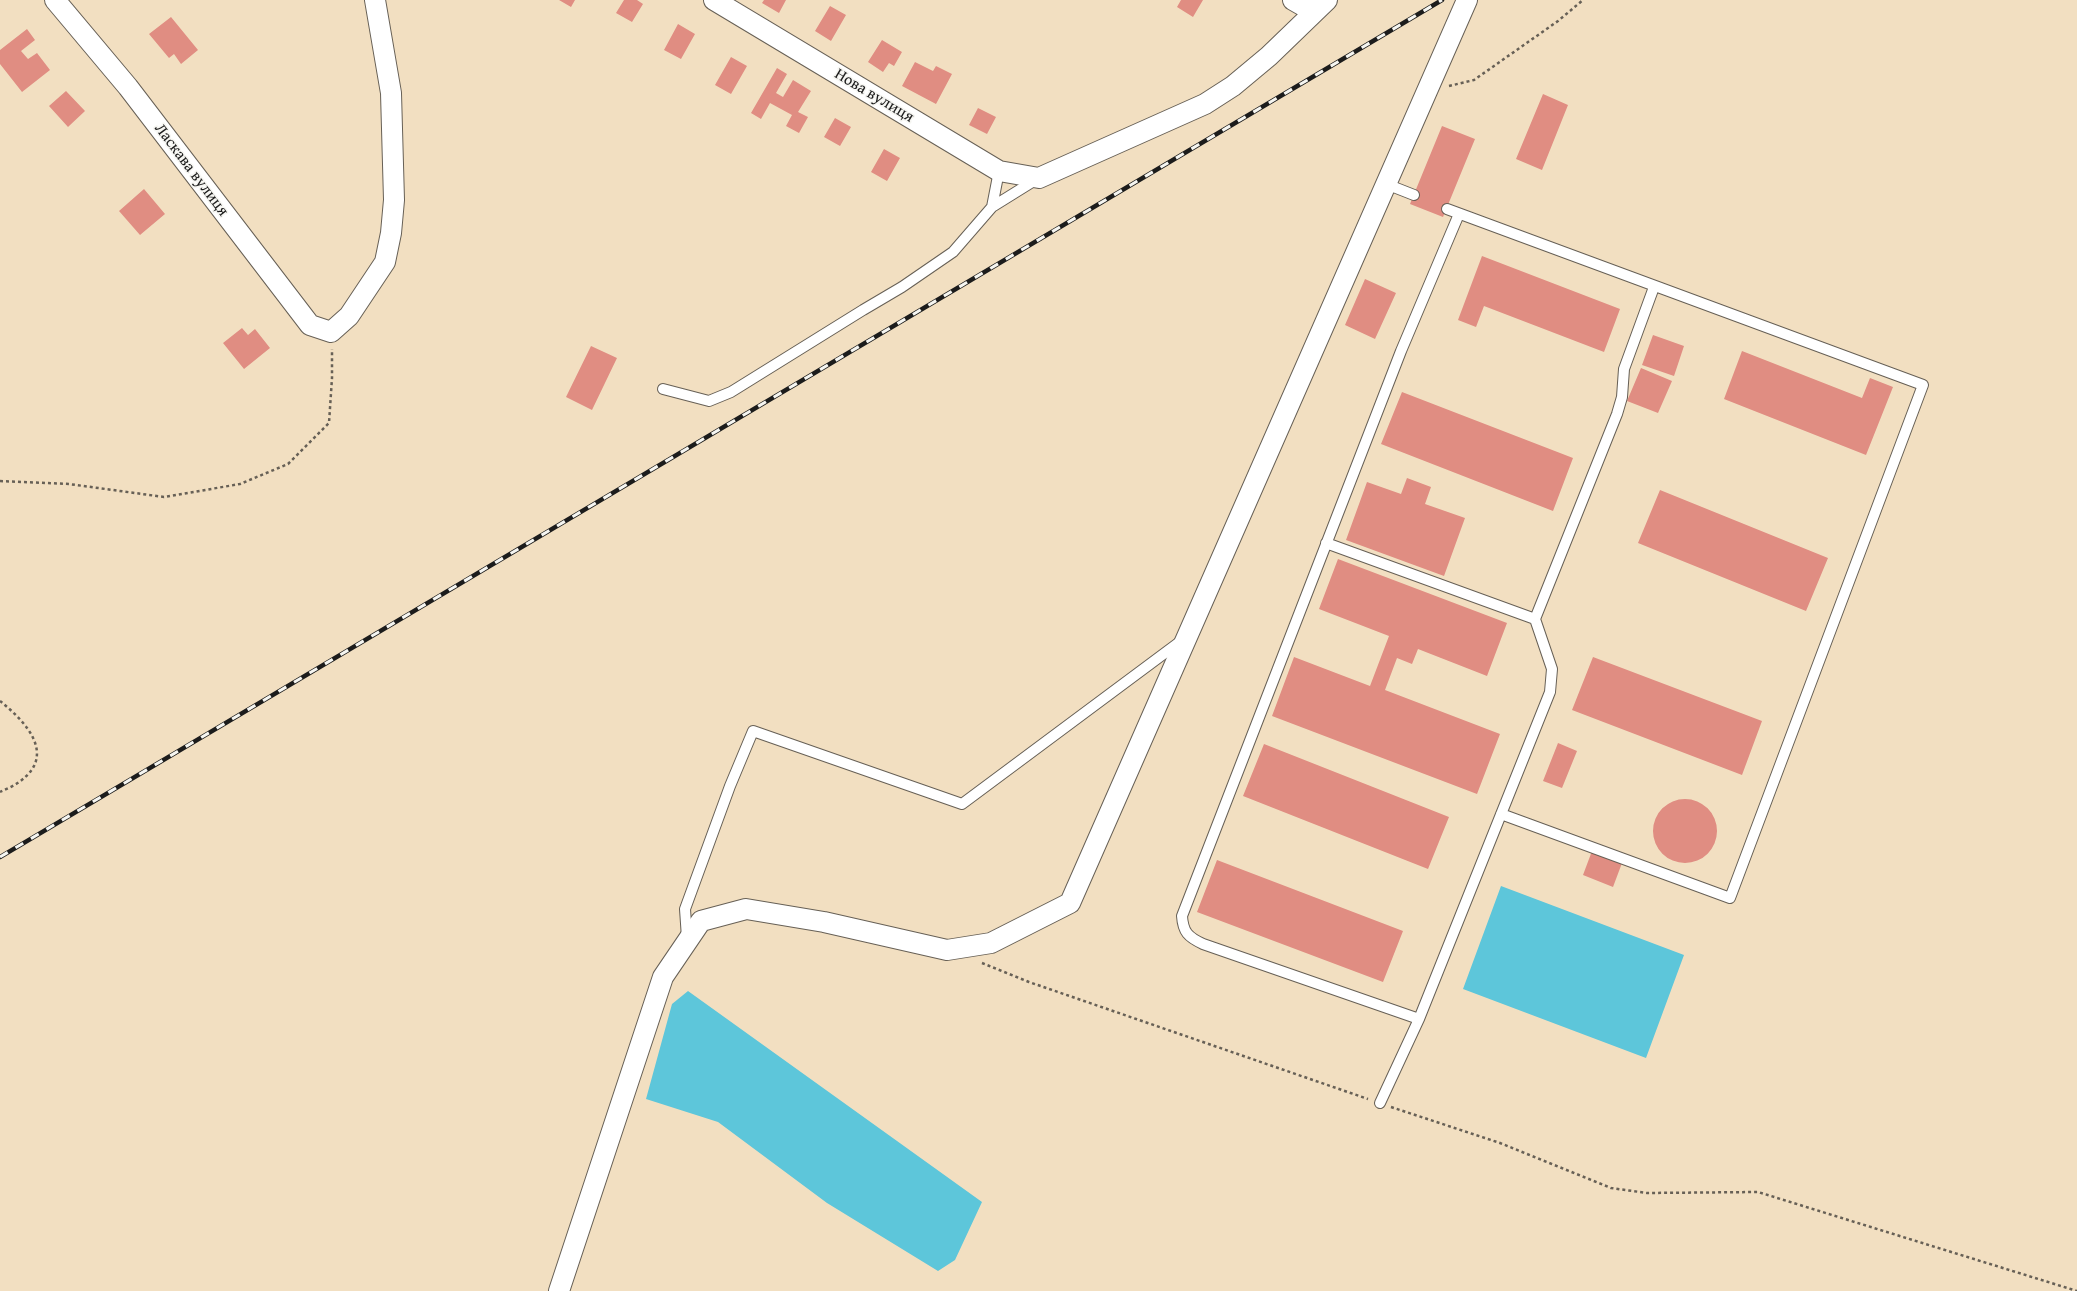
<!DOCTYPE html>
<html>
<head>
<meta charset="utf-8">
<style>
	body { margin:0 }
	canvas { display:block; background:#f2dfc1 }
</style>
</head>
<body>
<canvas width="2077" height="1291"></canvas>
<script>
const ctx = document.querySelector('canvas').getContext('2d');
ctx.lineJoin = 'round';
function fill(path, color) {
  ctx.fillStyle = color;
  ctx.fill(path, 'evenodd');
}
function trace(path, color, width, dash) {
  ctx.strokeStyle = color;
  ctx.lineWidth = width;
  ctx.lineCap = dash ? 'butt' : 'round';
  ctx.setLineDash(dash || []);
  ctx.stroke(path);
}
function drawText(font, color, halo, rows, align = 'center') {
  ctx.font = font + ' "Gentium Book Plus",serif';
  ctx.lineWidth = 3;
  ctx.setLineDash([]);
  ctx.textBaseline = 'middle';
  ctx.strokeStyle = halo;
  ctx.fillStyle = color;
  for (const [text, x, y, turn = 0] of rows) {
    ctx.save();
    ctx.translate(x, y);
    ctx.rotate((+turn || 0) * Math.PI / 180);
    ctx.textAlign = isNaN(turn) ? turn : align;
    if (halo) ctx.strokeText(text, 0, 0);
    ctx.fillText(text, 0, 0);
    ctx.restore();
  }
}
fill(new Path2D(`
	M 1501,886 L 1684,955 L 1646,1058 L 1463,989 Z
	M 688,991 L 982,1202 L 955,1260 L 938,1271 L 827,1203 L 718,1122 L 646,1099 L 672,1004 Z`), '#5dc6da');
fill(new Path2D(`
	M 559,0 L 575,0 L 571,7 Z
	M 624,0 L 637,0 L 643,4 L 632,22 L 616,13 Z
	M 764,0 L 786,0 L 779,13 L 762,3 Z
	M 1181,0 L 1203,0 L 1193,17 L 1177,7 Z
	M 830,6 L 846,15 L 831,41 L 815,31 Z
	M 171,17 L 198,50 L 181,64 L 174,54 L 169,58 L 149,34 Z
	M 678,24 L 695,34 L 681,59 L 664,50 Z
	M 27,29 L 35,40 L 21,51 L 28,59 L 37,53 L 50,70 L 22,92 L 0,64 L 0,50 Z
	M 882,40 L 902,52 L 894,66 L 889,63 L 883,72 L 868,62 Z
	M 731,57 L 747,66 L 731,94 L 715,85 Z
	M 915,62 L 933,71 L 936,66 L 952,74 L 936,104 L 902,86 Z
	M 777,68 L 787,74 L 776,93 L 783,97 L 793,80 L 811,91 L 798,112 L 808,117 L 799,133 L 786,126 L 792,115 L 770,103 L 761,119 L 751,113 Z
	M 66,91 L 85,111 L 68,127 L 49,106 Z
	M 1543,94 L 1568,105 L 1542,170 L 1516,159 Z
	M 978,108 L 996,117 L 987,134 L 969,125 Z
	M 835,118 L 851,127 L 840,146 L 824,137 Z
	M 1442,126 L 1475,139 L 1443,217 L 1410,204 Z
	M 884,149 L 900,158 L 887,181 L 871,172 Z
	M 144,189 L 165,214 L 140,235 L 119,211 Z
	M 1482,256 L 1620,309 L 1604,352 L 1484,306 L 1476,327 L 1458,320 Z
	M 1365,279 L 1396,293 L 1375,339 L 1345,325 Z
	M 242,328 L 248,335 L 255,329 L 270,348 L 244,369 L 223,343 Z
	M 1653,335 L 1684,346 L 1674,376 L 1642,365 Z
	M 591,346 L 617,358 L 592,410 L 566,397 Z
	M 1742,351 L 1862,398 L 1870,378 L 1893,387 L 1866,455 L 1724,399 Z
	M 1641,368 L 1672,381 L 1658,413 L 1627,401 Z
	M 1402,392 L 1573,458 L 1553,511 L 1381,444 Z
	M 1407,478 L 1431,487 L 1425,504 L 1465,518 L 1444,576 L 1346,540 L 1367,482 L 1401,494 Z
	M 1660,490 L 1828,558 L 1806,611 L 1638,543 Z
	M 1338,559 L 1507,623 L 1487,676 L 1418,649 L 1412,664 L 1397,658 L 1385,690 L 1500,734 L 1477,794 L 1272,716 L 1294,657 L 1370,686 L 1389,636 L 1319,609 Z
	M 1593,657 L 1762,721 L 1742,775 L 1572,710 Z
	M 1558,743 L 1577,751 L 1562,788 L 1543,781 Z
	M 1264,744 L 1449,817 L 1428,869 L 1243,796 Z
	M1653 831a32 32 0 1 1 64 0a32 32 0 1 1-64 0Z
	M 1592,851 L 1622,863 L 1613,887 L 1583,875 Z
	M 1217,860 L 1403,931 L 1383,982 L 1197,912 Z`), '#e08d82');
const lane = new Path2D(`
	M 1386,184 L 1414,195
	M 992,207 L 999,171
	M 1447,209 L 1923,385 L 1730,898 L 1501,814
	M 663,389 L 709,401 L 731,392 L 863,310 L 902,287 L 953,252 L 992,207 L 1037,179
	M 1326,543 L 1535,619 L 1552,669 L 1550,692 L 1419,1019 L 1380,1103
	M 1535,619 L 1617,414 L 1622,397 L 1624,369 L 1654,287
	M 687,938 L 685,909 L 730,786 L 753,731 L 962,804 L 1181,641
	M 1419,1019 L 1203,944 C 1188,937 1183,932 1182,916 L 1401,351 L 1459,214`);
const street = new Path2D(`
	M 55,0 L 128,87 L 310,325 L 331,332 L 349,316 L 385,262 L 391,233 L 394,200 L 391,93 L 375,0
	M 714,0 L 999,171 L 1039,178 L 1205,104 L 1233,86 L 1269,56 L 1327,0
	M 1293,0 L 1314,12
	M 559,1291 L 663,977 L 701,921 L 746,909 L 824,922 L 947,950 L 991,943 L 1070,903 L 1467,0`);
trace(lane, '#676056', 12);
trace(street, '#676056', 22);
trace(new Path2D(`
	M 1449,86 L 1474,80 L 1558,21 L 1583,0
	M 0,481 L 69,484 L 164,497 L 240,484 L 288,464 L 329,423 L 332,378 L 332,349
	M 0,701 C 25,721 58,755 19,782 C 14,786 6,789 0,792
	M 982,963 L 1029,982 L 1368,1099
	M 1391,1107 L 1500,1143 L 1611,1188 L 1647,1193 L 1758,1192 L 2077,1291`), '#676056', 2.5, [3, 3]);
trace(lane, '#fff', 10);
trace(street, '#fff', 20);
const rail = new Path2D(`
	M 0,857 L 1442,0`);
trace(rail, '#1c1c1c', 4.5);
trace(rail, '#f6f6f2', 3, [9]);
drawText('16px', '#1c1c1c', '#f6f6f2', [
	["Нова вулиця",874,96,31],
	["Ласкава вулиця",191,170,53]
]);
</script>
</body>
</html>
